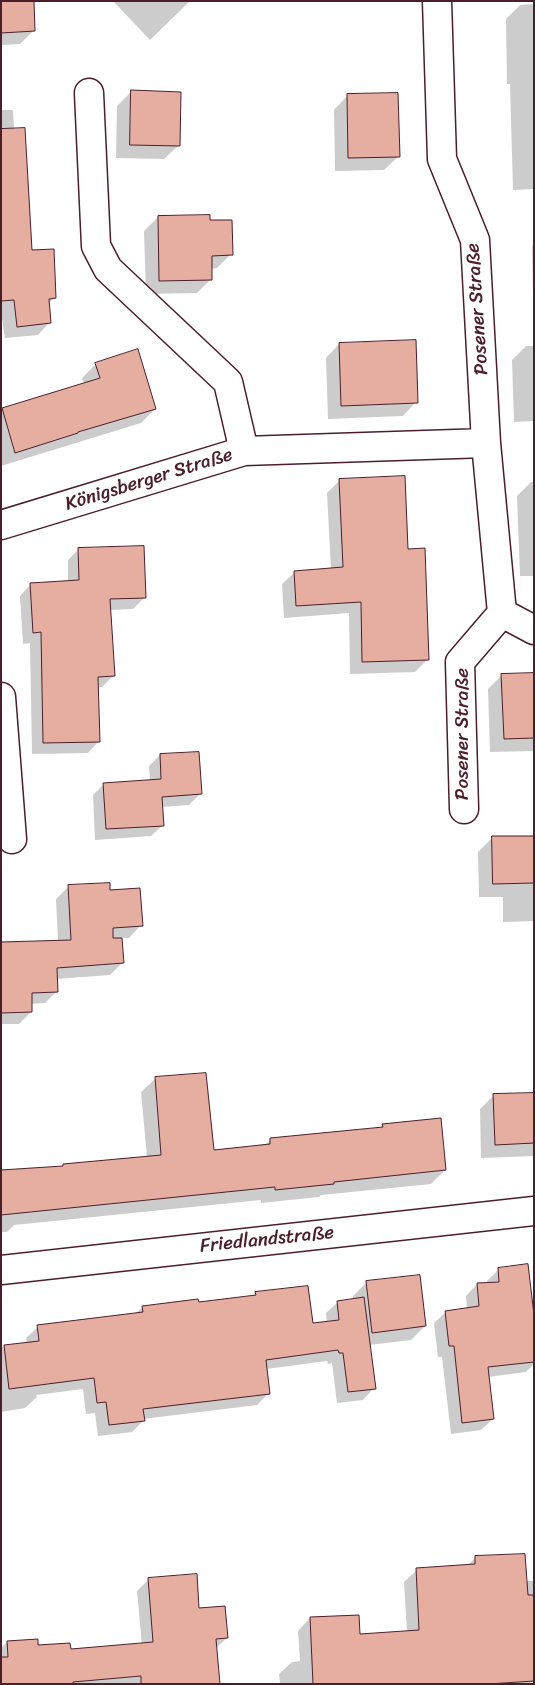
<!DOCTYPE html>
<html>
<head>
<meta charset="utf-8">
<style>
	body { margin:0 }
	#map { position:relative; width:535px; height:1685px; overflow:hidden; background:#fff; font-family:Sriracha,sans-serif }
	canvas { display:block }
	.frame { position:absolute; inset:0; border:2px solid #4a1f2b; pointer-events:none }
</style>
</head>
<body>
<div id="map">
<canvas width="535" height="1685"></canvas>
<div class="frame"></div>
</div>
<script>
const ctx = document.querySelector('canvas').getContext('2d');
ctx.lineJoin = 'round';
function fill(path, color) {
  ctx.fillStyle = color;
  ctx.fill(path, 'evenodd');
}
function trace(path, color, width, dash) {
  ctx.strokeStyle = color;
  ctx.lineWidth = width;
  ctx.lineCap = dash ? 'butt' : 'round';
  ctx.setLineDash(dash || []);
  ctx.stroke(path);
}
function drawText(font, color, halo, rows, align = 'center') {
  ctx.font = font + ' Sriracha,sans-serif';
  ctx.lineWidth = 4;
  ctx.setLineDash([]);
  ctx.textBaseline = 'middle';
  ctx.strokeStyle = halo;
  ctx.fillStyle = color;
  for (const [text, x, y, turn = 0] of rows) {
    ctx.save();
    ctx.translate(x, y);
    ctx.rotate((+turn || 0) * Math.PI / 180);
    ctx.textAlign = isNaN(turn) ? turn : align;
    if (halo) ctx.strokeText(text, 0, 0);
    ctx.fillText(text, 0, 0);
    ctx.restore();
  }
}
fill(new Path2D(`
	M 1,1 L 34,30 L 20,44 L 1,45 Z
	M 113,1 L 190,1 L 150,40 Z
	M 534,4 L 534,189 L 513,190 L 510,84 L 507,84 L 506,19 L 520,5 Z
	M 131,92 L 178,146 L 164,159 L 116,158 L 117,106 Z
	M 347,96 L 398,157 L 384,170 L 335,171 L 334,110 Z
	M 1,110 L 13,110 L 17,184 L 31,252 L 55,297 L 48,304 L 50,322 L 38,335 L 5,338 L 1,312 Z
	M 158,217 L 208,221 L 231,254 L 217,268 L 211,269 L 211,279 L 197,293 L 146,294 L 144,231 Z
	M 534,244 L 534,421 L 514,422 L 512,360 L 526,346 L 534,346 L 532,246 Z
	M 339,344 L 416,402 L 403,416 L 328,419 L 326,358 Z
	M 96,364 L 155,409 L 141,423 L 1,466 L 1,410 L 84,384 L 82,378 Z
	M 340,480 L 407,551 L 428,659 L 415,672 L 350,674 L 349,613 L 284,618 L 282,584 L 295,572 L 331,569 L 327,493 Z
	M 531,482 L 534,482 L 534,576 L 520,576 L 517,496 Z
	M 79,549 L 144,598 L 133,609 L 109,610 L 113,676 L 102,687 L 98,687 L 99,741 L 88,753 L 32,754 L 30,643 L 23,644 L 20,596 L 31,584 L 68,582 L 68,560 Z
	M 534,674 L 534,751 L 490,752 L 488,689 L 502,675 Z
	M 160,755 L 200,794 L 189,805 L 162,807 L 163,825 L 151,836 L 95,840 L 93,795 L 104,784 L 150,781 L 149,766 Z
	M 534,837 L 534,921 L 503,922 L 503,897 L 479,897 L 478,852 L 492,838 Z
	M 68,887 L 109,891 L 141,925 L 129,938 L 121,938 L 122,963 L 110,975 L 56,979 L 57,991 L 45,1003 L 31,1004 L 31,1012 L 19,1024 L 1,1024 L 1,944 L 58,941 L 56,899 Z
	M 155,1079 L 213,1151 L 264,1146 L 270,1140 L 380,1128 L 383,1125 L 445,1170 L 431,1184 L 321,1195 L 319,1197 L 261,1203 L 261,1200 L 14,1225 L 7,1232 L 1,1232 L 1,1172 L 62,1167 L 64,1165 L 147,1157 L 141,1092 Z
	M 534,1094 L 534,1156 L 481,1158 L 480,1109 L 494,1095 Z
	M 499,1269 L 531,1306 L 534,1306 L 534,1364 L 526,1372 L 488,1377 L 493,1419 L 481,1430 L 451,1434 L 442,1357 L 438,1357 L 434,1323 L 446,1312 L 467,1309 L 466,1296 L 477,1284 L 487,1284 L 487,1281 Z
	M 366,1283 L 425,1326 L 411,1340 L 369,1345 L 374,1388 L 363,1400 L 337,1403 L 332,1363 L 328,1364 L 327,1361 L 266,1369 L 269,1393 L 257,1405 L 143,1419 L 143,1421 L 132,1432 L 98,1436 L 95,1413 L 86,1414 L 83,1389 L 36,1395 L 37,1397 L 25,1408 L 1,1412 L 1,1347 L 27,1343 L 26,1338 L 38,1327 L 135,1314 L 143,1307 L 198,1303 L 252,1297 L 256,1293 L 311,1325 L 327,1323 L 326,1313 L 338,1302 L 353,1300 L 353,1296 Z
	M 475,1558 L 526,1581 L 534,1581 L 534,1684 L 280,1684 L 279,1674 L 292,1662 L 300,1661 L 298,1631 L 310,1618 L 359,1635 L 407,1632 L 404,1582 L 417,1570 L 467,1566 Z
	M 149,1579 L 227,1638 L 216,1648 L 219,1684 L 1,1684 L 1,1648 L 7,1642 L 70,1650 L 142,1645 L 137,1591 Z`), '#0003');
const building = new Path2D(`
	M 1,1 L 34,1 L 35,31 L 1,33 Z
	M 131,90 L 181,92 L 180,146 L 130,145 Z
	M 398,93 L 400,157 L 348,158 L 347,94 Z
	M 25,128 L 32,250 L 54,249 L 56,298 L 49,299 L 51,323 L 17,327 L 14,300 L 1,301 L 1,129 Z
	M 210,215 L 210,220 L 232,220 L 233,255 L 212,256 L 212,280 L 159,281 L 158,216 Z
	M 416,340 L 418,403 L 341,406 L 339,343 Z
	M 138,349 L 156,409 L 78,432 L 78,433 L 15,453 L 2,408 L 100,378 L 95,363 Z
	M 405,476 L 408,549 L 425,548 L 429,660 L 362,662 L 361,602 L 296,606 L 294,571 L 343,567 L 339,479 Z
	M 144,546 L 146,598 L 110,599 L 115,676 L 98,677 L 100,742 L 43,743 L 41,632 L 33,633 L 30,583 L 79,580 L 78,548 Z
	M 534,673 L 534,738 L 504,739 L 501,674 Z
	M 199,752 L 202,794 L 162,797 L 164,826 L 106,829 L 103,783 L 161,779 L 160,754 Z
	M 492,836 L 534,836 L 534,883 L 493,884 Z
	M 110,883 L 110,890 L 140,888 L 143,926 L 113,928 L 113,938 L 122,938 L 124,963 L 57,968 L 58,992 L 32,993 L 32,1012 L 1,1013 L 1,942 L 71,940 L 68,885 Z
	M 206,1073 L 214,1150 L 270,1144 L 270,1138 L 383,1127 L 382,1124 L 441,1118 L 446,1170 L 334,1182 L 334,1184 L 275,1190 L 275,1187 L 1,1215 L 1,1170 L 63,1166 L 63,1164 L 161,1155 L 155,1077 Z
	M 534,1093 L 534,1143 L 495,1145 L 493,1094 Z
	M 528,1264 L 534,1315 L 534,1362 L 488,1367 L 494,1419 L 462,1423 L 454,1346 L 449,1346 L 445,1311 L 479,1306 L 477,1283 L 499,1282 L 498,1268 Z
	M 420,1275 L 426,1326 L 372,1333 L 366,1281 Z
	M 308,1286 L 313,1323 L 339,1320 L 337,1301 L 364,1297 L 376,1389 L 348,1392 L 343,1353 L 339,1353 L 338,1350 L 266,1360 L 270,1394 L 143,1409 L 145,1421 L 109,1425 L 106,1402 L 97,1403 L 94,1378 L 9,1389 L 4,1345 L 39,1341 L 37,1325 L 143,1312 L 142,1306 L 198,1299 L 199,1302 L 256,1295 L 255,1292 Z
	M 525,1554 L 528,1595 L 534,1595 L 534,1681 L 488,1684 L 313,1684 L 310,1617 L 359,1615 L 360,1634 L 419,1630 L 416,1568 L 475,1564 L 475,1556 Z
	M 197,1574 L 199,1608 L 225,1606 L 228,1638 L 216,1639 L 220,1684 L 141,1684 L 141,1676 L 73,1682 L 73,1684 L 1,1684 L 1,1657 L 8,1657 L 7,1641 L 38,1639 L 38,1645 L 70,1643 L 71,1649 L 153,1642 L 148,1578 Z`);
fill(building, '#e6ada1');
trace(building, '#4a1f2b', 1);
const street = new Path2D(`
	M 437,1 L 442,159 L 475,240 L 486,443 L 502,613 L 534,630
	M 89,93 L 96,246 L 108,269 L 228,382 L 244,451
	M 1,525 L 244,451 L 486,443
	M 1,697 L 12,839
	M 464,809 L 460,662 L 502,613
	M 1,1270 L 534,1211`);
trace(street, '#4a1f2b', 31);
trace(street, '#fff', 28);
drawText('19px', '#4a1f2b', '#fff', [
	["Posener Straße",478,309,-94],
	["Königsberger Straße",149,480,-17],
	["Posener Straße",463,734,-90],
	["Friedlandstraße",267,1240,-6]
]);
</script>
</body>
</html>
